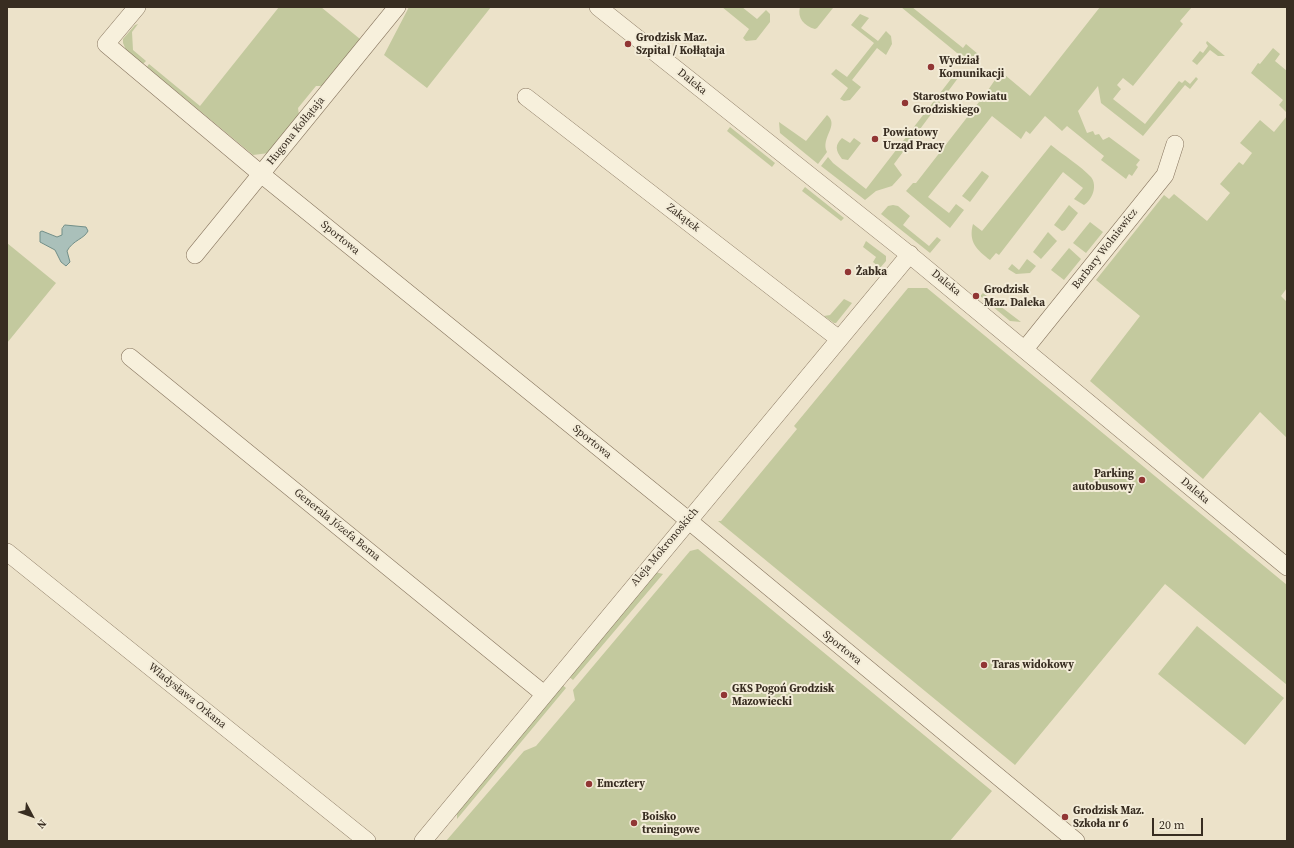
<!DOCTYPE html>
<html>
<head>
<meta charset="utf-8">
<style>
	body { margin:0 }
	#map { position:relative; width:1294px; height:848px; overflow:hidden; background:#ece2c9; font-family:"Source Serif 4",serif }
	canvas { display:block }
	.frame { position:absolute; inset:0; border:8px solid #382d21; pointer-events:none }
	.north { position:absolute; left:12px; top:796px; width:40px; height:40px; -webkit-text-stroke:3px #f3ecd8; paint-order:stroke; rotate:131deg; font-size:11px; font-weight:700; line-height:16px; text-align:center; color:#382d21 }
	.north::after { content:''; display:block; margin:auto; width:14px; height:18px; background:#382d21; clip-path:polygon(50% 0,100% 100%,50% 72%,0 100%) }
	.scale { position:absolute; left:1152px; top:818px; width:51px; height:18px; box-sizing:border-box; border:2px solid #382d21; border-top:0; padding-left:5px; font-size:12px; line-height:14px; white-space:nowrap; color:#382d21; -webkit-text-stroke:3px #f3ecd8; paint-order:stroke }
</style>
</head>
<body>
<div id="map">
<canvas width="1294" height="848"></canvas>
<div class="frame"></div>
<div class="north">N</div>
<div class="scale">20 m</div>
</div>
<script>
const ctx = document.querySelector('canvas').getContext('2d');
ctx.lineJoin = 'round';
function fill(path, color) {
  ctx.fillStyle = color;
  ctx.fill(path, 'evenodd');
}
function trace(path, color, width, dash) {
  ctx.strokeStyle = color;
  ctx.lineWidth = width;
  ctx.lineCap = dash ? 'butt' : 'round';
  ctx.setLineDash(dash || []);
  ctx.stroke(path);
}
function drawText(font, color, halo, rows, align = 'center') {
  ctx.font = font + ' "Source Serif 4",serif';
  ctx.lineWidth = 4;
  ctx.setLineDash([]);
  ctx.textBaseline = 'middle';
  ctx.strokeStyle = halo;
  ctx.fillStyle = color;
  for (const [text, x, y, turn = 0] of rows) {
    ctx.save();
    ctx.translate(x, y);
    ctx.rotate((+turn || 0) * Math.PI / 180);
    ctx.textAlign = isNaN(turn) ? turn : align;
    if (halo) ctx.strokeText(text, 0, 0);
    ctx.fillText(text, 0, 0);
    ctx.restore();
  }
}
fill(new Path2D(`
	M 279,7 L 321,7 L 360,39 L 323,86 L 316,86 L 298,108 L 299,115 L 269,153 L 253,155 L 147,67 L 149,64 L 200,106 Z
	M 409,7 L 491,7 L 427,88 L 384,55 Z
	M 722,7 L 742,7 L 757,19 L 766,10 L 770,14 L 770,22 L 756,40 L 746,41 L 743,38 L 749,29 Z
	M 800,7 L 833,7 L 833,8 L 817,28 L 815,29 C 804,26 797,18 800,7 Z
	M 901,7 L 912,7 L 963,48 L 966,44 L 978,54 L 970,58 L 957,53 Z
	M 1100,7 L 1192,7 L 1180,21 L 1183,24 L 1133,86 L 1123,78 L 1117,85 L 1121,89 L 1113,99 L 1145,124 L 1179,81 L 1182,83 L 1185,80 L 1190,84 L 1196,77 L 1198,79 L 1190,89 L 1185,85 L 1143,136 L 1101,103 L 1098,86 L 1078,111 L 1087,133 L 1093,131 L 1095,135 L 1099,134 L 1103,140 L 1109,137 L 1140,160 L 1136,165 L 1138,167 L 1132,176 L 1129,174 L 1126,179 L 1101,160 L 1104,156 L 1067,126 L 1062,131 L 1045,116 L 1030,134 L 1026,131 L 1021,139 L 992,116 L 928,197 L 949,213 L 956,204 L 964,210 L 950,228 L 906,191 L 913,183 L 916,183 L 986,93 L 999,74 L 1005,75 L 1030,96 Z
	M 860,14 L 869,18 L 861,28 L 878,41 L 886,31 L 891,36 L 892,44 L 886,55 L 877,48 L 852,80 L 861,87 L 850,100 L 844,101 L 840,99 L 848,88 L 831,74 L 836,69 L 847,77 L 874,43 L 851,25 Z
	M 138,24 L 132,32 L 133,50 L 146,61 L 143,64 L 126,50 L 123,43 L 123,39 L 135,25 Z
	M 1207,41 L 1225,56 L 1218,56 L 1210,50 L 1197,65 L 1192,61 L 1200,51 L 1203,53 L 1208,46 L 1206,43 Z
	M 1273,48 L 1280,54 L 1275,61 L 1287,71 L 1287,113 L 1279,105 L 1283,100 L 1251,73 L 1258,63 L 1260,64 Z
	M 954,75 L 958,78 L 894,164 L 902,175 L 892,186 L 876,191 L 865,200 L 821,166 L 828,157 L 833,163 L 866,189 Z
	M 827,115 C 840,125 820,138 827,152 L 818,164 L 780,133 L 779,122 L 806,141 Z
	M 1287,116 L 1287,288 L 1281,296 L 1287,302 L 1287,438 L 1260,412 L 1203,479 L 1090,381 L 1140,316 L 1096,280 L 1164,195 L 1169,199 L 1174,194 L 1207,221 L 1230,193 L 1220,184 L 1239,162 L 1243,165 L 1252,153 L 1240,143 L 1260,120 L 1274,132 Z
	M 730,127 L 775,163 L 772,167 L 727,131 Z
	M 842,138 L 850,143 L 854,138 L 861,143 L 848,160 L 842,159 C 835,150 835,145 842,138 Z
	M 1051,145 C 1063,155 1081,166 1091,177 C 1098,186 1092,200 1084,205 L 1074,199 L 1083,188 L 1063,172 L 999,255 L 996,253 L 990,260 C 977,250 968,242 973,224 L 982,231 Z
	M 982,171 L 989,176 L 988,178 L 970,202 L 962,196 Z
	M 805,187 L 844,218 L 841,221 L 802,191 Z
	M 893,205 L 898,206 L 910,216 L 903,225 L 929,246 L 937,237 L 941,240 L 930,253 L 881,214 L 888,206 Z
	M 1069,205 L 1078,213 L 1065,230 L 1062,231 L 1054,225 Z
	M 1090,222 L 1103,232 L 1086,253 L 1073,243 Z
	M 1048,232 L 1057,241 L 1041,259 L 1033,252 Z
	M 866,241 L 886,256 L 886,261 L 880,268 L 873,262 L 876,257 L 863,247 Z
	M 7,243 L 56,283 L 7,343 Z
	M 1069,248 L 1081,259 L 1064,280 L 1051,270 Z
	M 1027,259 L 1036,266 L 1030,273 L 1016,274 L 1008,269 L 1012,264 L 1019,270 Z
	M 908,288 L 927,288 L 1287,585 L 1287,685 L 1165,584 L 1015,765 L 718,521 L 721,521 L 797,429 L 794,426 Z
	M 983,293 L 1021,322 L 1010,321 L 980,296 Z
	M 844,299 L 852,303 L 836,323 L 834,323 L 824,316 L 830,315 Z
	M 698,549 L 992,791 L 950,841 L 446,841 L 524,751 L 536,746 L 575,700 L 573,690 L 690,551 Z
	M 655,572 L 663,574 L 573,680 L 568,676 Z
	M 1197,626 L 1284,698 L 1245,745 L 1158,674 Z
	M 561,684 L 566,688 L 457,819 L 457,811 Z`), '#c3c99e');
const water = new Path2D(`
	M 65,225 L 86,227 L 88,231 C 84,239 73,240 67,251 L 70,262 L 66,266 L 61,262 L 55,250 L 40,242 L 40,232 L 42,231 L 57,237 L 62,235 L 62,229 Z`);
fill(water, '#aac0ba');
trace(water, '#718e88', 1);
const minor = new Path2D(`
	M 137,7 L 106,44 L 261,174 L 677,511 L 1076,841
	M 598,7 L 916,260 L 1287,567
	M 526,97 L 839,339
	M 195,255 L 397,7
	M 1025,349 L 1165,175 L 1175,144
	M 130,357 L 544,694
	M 7,552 L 367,841
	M 423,841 L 910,254`);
trace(minor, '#87755f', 18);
trace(minor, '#f7f0dc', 17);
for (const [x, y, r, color] of [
	[628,44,4,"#913634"],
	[931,67,4,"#913634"],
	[905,103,4,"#913634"],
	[875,139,4,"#913634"],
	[848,272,4,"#913634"],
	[976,296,4,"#913634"],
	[1142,480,4,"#913634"],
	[984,665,4,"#913634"],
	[724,695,4,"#913634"],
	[589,784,4,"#913634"],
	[1065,817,4,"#913634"],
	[634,823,4,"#913634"]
]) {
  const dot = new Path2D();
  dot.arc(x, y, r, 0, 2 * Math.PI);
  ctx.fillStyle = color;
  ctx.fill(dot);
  trace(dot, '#f3ecd8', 1.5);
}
drawText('bold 11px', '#382d21', '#f3ecd8', [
	["Grodzisk Maz.",636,38],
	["Szpital / Kołłątaja",636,51],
	["Wydział",939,61],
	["Komunikacji",939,74],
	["Starostwo Powiatu",913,97],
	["Grodziskiego",913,110],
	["Powiatowy",883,133],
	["Urząd Pracy",883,146],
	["Żabka",856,272],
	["Grodzisk",984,290],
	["Maz. Daleka",984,303],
	["Parking",1134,474,"right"],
	["autobusowy",1134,487,"right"],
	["Taras widokowy",992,665],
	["GKS Pogoń Grodzisk",732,689],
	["Mazowiecki",732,702],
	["Emcztery",597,784],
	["Grodzisk Maz.",1073,811],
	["Szkoła nr 6",1073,824],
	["Boisko",642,817],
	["treningowe",642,830]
], 'left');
drawText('11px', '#382d21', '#f3ecd8', [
	["Daleka",692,82,39],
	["Hugona Kołłątaja",296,131,-51],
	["Zakątek",683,218,38],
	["Sportowa",340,238,39],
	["Barbary Wolniewicz",1105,249,-52],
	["Daleka",946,283,39],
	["Sportowa",592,442,39],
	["Daleka",1195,491,40],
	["Generała Józefa Bema",337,525,39],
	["Aleja Mokronoskich",665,547,-50],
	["Sportowa",842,648,39],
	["Władysława Orkana",187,696,39]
]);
</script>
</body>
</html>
